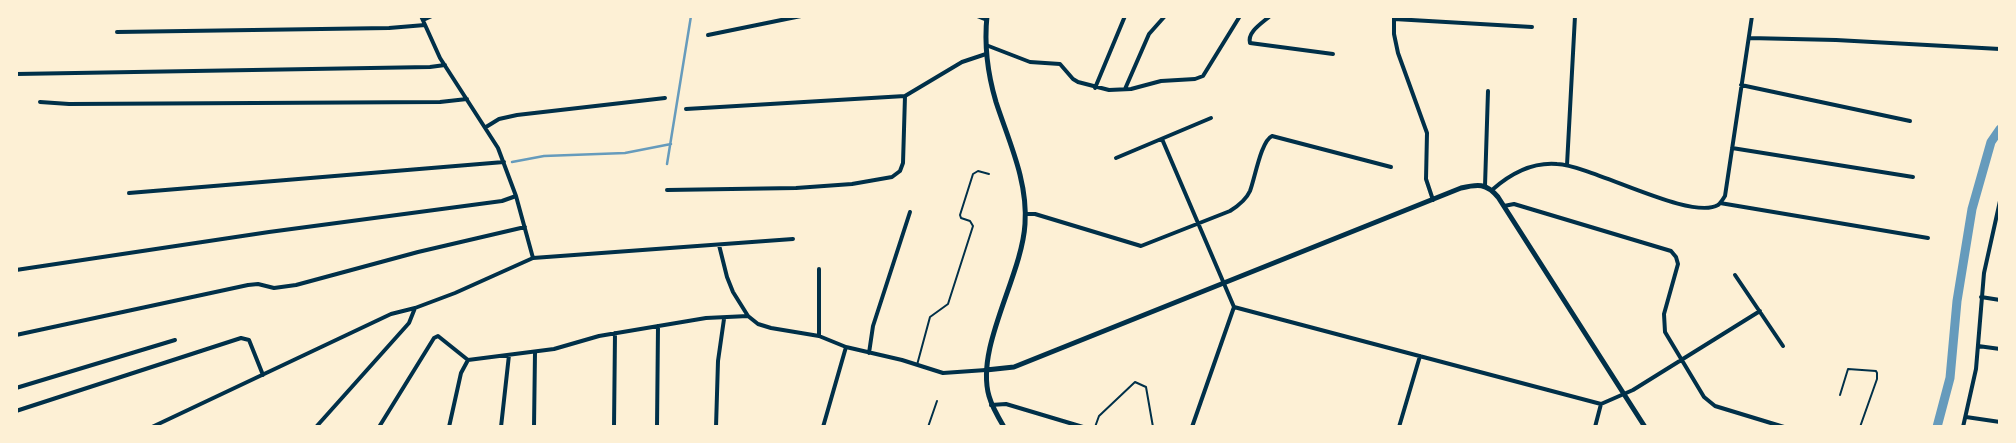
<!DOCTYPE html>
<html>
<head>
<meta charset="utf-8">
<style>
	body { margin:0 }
	#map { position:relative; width:2016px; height:443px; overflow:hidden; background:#fdf0d5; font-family:"Fira Sans",sans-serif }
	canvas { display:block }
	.frame { position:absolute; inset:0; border:18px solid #fdf0d5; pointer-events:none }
</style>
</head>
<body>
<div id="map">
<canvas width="2016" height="443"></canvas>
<div class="frame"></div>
</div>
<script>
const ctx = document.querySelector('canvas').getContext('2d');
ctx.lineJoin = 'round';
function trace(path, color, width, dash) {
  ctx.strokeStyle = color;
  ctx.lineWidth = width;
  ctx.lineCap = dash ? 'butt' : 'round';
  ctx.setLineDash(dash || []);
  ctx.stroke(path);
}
trace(new Path2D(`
	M 512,162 L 544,156 L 625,153 L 671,144
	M 667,164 L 691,16`), '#669bbc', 2.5);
trace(new Path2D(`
	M 1937,427 L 1950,378 L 1957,301 L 1972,209 L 1991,142 L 2000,129`), '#669bbc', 9);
trace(new Path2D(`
	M 917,365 L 930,317 L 948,304 L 973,226 L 970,221 L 961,218 L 960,215 L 973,174 L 978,171 L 989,174
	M 1840,395 L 1848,369 L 1876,371 L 1877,373 L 1877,379 L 1860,427
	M 928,427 L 937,401
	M 1095,427 L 1099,416 L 1135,382 L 1146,387 L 1153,427`), '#003049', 2);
trace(new Path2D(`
	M 421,16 L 440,58 L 498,148 L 516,196 L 533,258
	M 977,16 L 987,20
	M 1270,16 C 1262,23 1247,32 1250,43 L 1333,54
	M 1394,16 L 1394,34 L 1398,53 L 1427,133 L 1426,179 L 1433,200
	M 1394,19 L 1532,27
	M 423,20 L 432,16
	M 117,32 L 389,28 L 425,25
	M 708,35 L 801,16
	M 1749,38 L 1836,40 L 2000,49
	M 986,45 L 1030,62 L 1060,64 L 1073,79 L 1078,82 L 1109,90 L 1131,89 L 1161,81 L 1195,79 L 1203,76 L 1240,16
	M 16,74 L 430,67 L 445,65
	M 1741,85 L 1910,121
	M 1095,88 L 1125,16
	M 1125,89 L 1149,34 L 1165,16
	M 40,102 L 69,104 L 440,102 L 467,99
	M 686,109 L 905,96 L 962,62 L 986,54
	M 486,127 L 499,119 L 517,115 L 665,98
	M 1162,139 L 1234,307
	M 1732,148 L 1913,177
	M 1116,158 L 1211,118
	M 1567,165 L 1575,16
	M 1485,186 L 1488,91
	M 667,190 L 796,188 L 852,184 L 892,177 L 900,171 L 903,163 L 905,96
	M 1492,190 C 1510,174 1533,162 1557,164 C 1593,166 1690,221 1718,205 C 1721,203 1723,199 1725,196 L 1752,16
	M 129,193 L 504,162
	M 1720,203 L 1928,238
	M 1504,206 L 1514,204 L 1671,251 L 1676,257 L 1678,264 L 1664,314 L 1665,332 L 1704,397 L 1715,406 L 1784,427
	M 1026,214 L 1035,214 L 1141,246 L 1230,211 C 1238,206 1246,200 1250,191 C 1255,178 1261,141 1272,136 L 1391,167
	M 719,245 L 727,277 L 733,292 L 748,316 L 758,324 L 771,328 L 819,336 L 846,347 L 902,360 L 943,373 L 986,370
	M 16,270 L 269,232 L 502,201 L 516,196
	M 1735,275 L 1783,346
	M 1981,297 L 2000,300
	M 1234,307 L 1601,404
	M 16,335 L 248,285 L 258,284 L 274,288 L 296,285 L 418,252 L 525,227
	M 819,336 L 819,269
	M 1978,346 L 2000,349
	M 869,353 L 873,326 L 910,212
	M 16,388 L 175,340
	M 991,405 L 1006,404 L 1083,427
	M 16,411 L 241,338 L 249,340 L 263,375
	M 1966,417 L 2000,422
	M 152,427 L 391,314 L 415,308 L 455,293 L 533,258 L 793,239
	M 316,427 L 409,323 L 415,308
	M 379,427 L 434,338 L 438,336 L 468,360 L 554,349 L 599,336 L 706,318 L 748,316
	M 449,427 L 461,373 L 468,360
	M 501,427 L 509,355
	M 534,427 L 535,352
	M 614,427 L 615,333
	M 657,427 L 658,326
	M 716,427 L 718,361 L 724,319
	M 823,427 L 846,347
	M 1192,427 L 1234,307
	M 1399,427 L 1420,356
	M 1595,427 L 1601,404 L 1633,390 L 1760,311
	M 1963,427 L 1976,369 L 1984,273 L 2000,201`), '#003049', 4);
trace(new Path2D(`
	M 987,16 C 984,45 988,75 996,102 C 1009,142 1028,181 1025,224 C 1022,276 975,347 989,396 C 992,407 998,417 1004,427
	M 986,370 L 1014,367 L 1461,188 C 1478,184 1486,183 1498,197 L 1645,427`), '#003049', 5);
</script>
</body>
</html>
